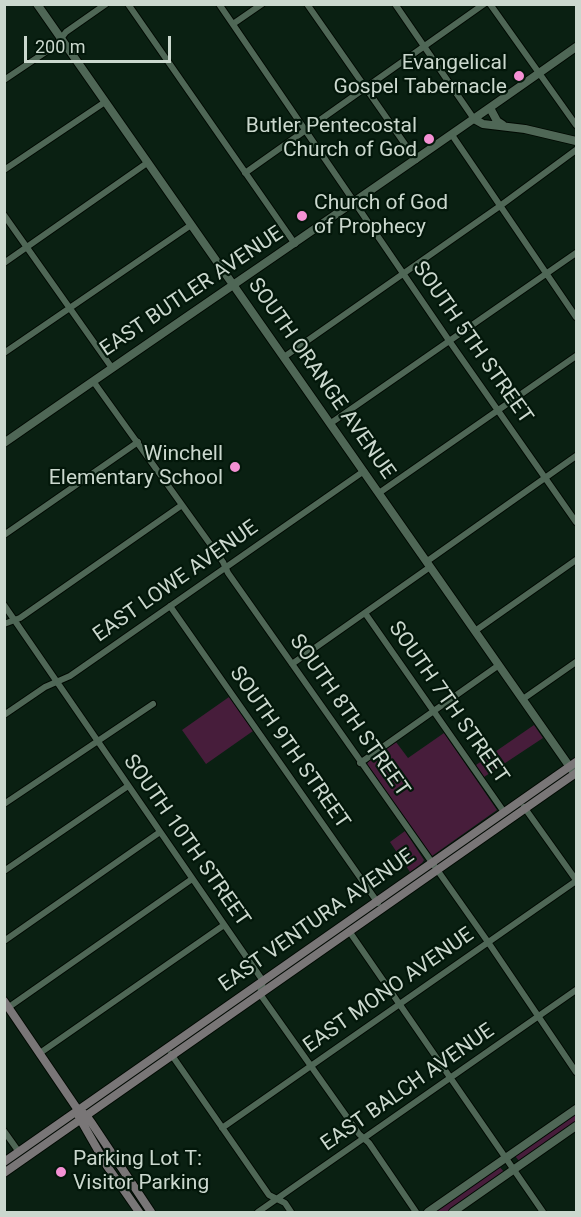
<!DOCTYPE html>
<html>
<head>
<meta charset="utf-8">
<style>
	body { margin:0 }
	#map { position:relative; width:581px; height:1217px; overflow:hidden; background:#0a2012; font-family:Roboto,sans-serif }
	canvas { display:block }
	.frame { position:absolute; inset:0; border:6px solid #cbd8ce; pointer-events:none }
	.scale { position:absolute; left:24px; top:36px; width:147px; height:27px; box-sizing:border-box; border:3px solid #cbd8ce; border-top:0; padding-left:8px; font-size:18px; line-height:21px; white-space:nowrap; color:#cbd8ce; -webkit-text-stroke:4px #03170a; paint-order:stroke }
</style>
</head>
<body>
<div id="map">
<canvas width="581" height="1217"></canvas>
<div class="frame"></div>
<div class="scale">200 m</div>
</div>
<script>
const ctx = document.querySelector('canvas').getContext('2d');
ctx.lineJoin = 'round';
function fill(path, color) {
  ctx.fillStyle = color;
  ctx.fill(path, 'evenodd');
}
function trace(path, color, width, dash) {
  ctx.strokeStyle = color;
  ctx.lineWidth = width;
  ctx.lineCap = dash ? 'butt' : 'round';
  ctx.setLineDash(dash || []);
  ctx.stroke(path);
}
function drawText(font, color, halo, rows, align = 'center') {
  ctx.font = font + ' Roboto,sans-serif';
  ctx.lineWidth = 4.5;
  ctx.setLineDash([]);
  ctx.textBaseline = 'middle';
  ctx.strokeStyle = halo;
  ctx.fillStyle = color;
  for (const [text, x, y, turn = 0] of rows) {
    ctx.save();
    ctx.translate(x, y);
    ctx.rotate((+turn || 0) * Math.PI / 180);
    ctx.textAlign = isNaN(turn) ? turn : align;
    if (halo) ctx.strokeText(text, 0, 0);
    ctx.fillText(text, 0, 0);
    ctx.restore();
  }
}
fill(new Path2D(`
	M 229,697 L 253,731 L 206,764 L 182,730 Z
	M 534,725 L 543,738 L 484,777 L 476,765 Z
	M 444,733 L 497,810 L 432,856 L 367,764 L 369,761 L 396,742 L 408,758 Z
	M 405,831 L 424,860 L 422,863 L 410,872 L 390,842 Z
	M 576,1112 L 576,1124 L 520,1162 L 515,1156 L 516,1154 Z
	M 499,1166 L 504,1172 L 450,1212 L 432,1212 Z`), '#471d3b');
const minor = new Path2D(`
	M 128,4 L 295,244
	M 219,4 L 450,342 L 576,522
	M 307,4 L 416,160
	M 395,4 L 474,119
	M 490,4 L 576,125
	M 233,24 L 262,4
	M 4,80 L 56,45 L 66,32 L 106,4
	M 452,135 L 576,317
	M 4,170 L 105,102
	M 245,173 L 484,4
	M 4,215 L 112,368
	M 4,263 L 147,163
	M 4,353 L 191,225
	M 284,357 L 500,206 L 576,150
	M 93,381 L 223,562 L 228,573 L 488,942 L 576,1072
	M 331,423 L 576,253
	M 379,493 L 576,356
	M 4,535 L 138,442
	M 426,562 L 576,456
	M 4,605 L 263,981 L 260,994 L 359,1134 L 369,1143 L 416,1212
	M 170,606 L 378,903
	M 365,613 L 504,812
	M 4,624 L 20,618 L 182,505
	M 475,631 L 576,560
	M 292,664 L 430,567
	M 523,699 L 576,662
	M 4,715 L 45,687 L 70,676 L 364,471
	M 360,763 L 499,665
	M 4,804 L 153,704
	M 524,807 L 576,880
	M 4,871 L 128,786
	M 349,931 L 543,1212
	M 4,941 L 160,832
	M 9,1007 L 192,879
	M 40,1053 L 224,925
	M 171,1054 L 269,1195 L 285,1203 L 291,1212
	M 222,1128 L 576,881
	M 4,1131 L 19,1152
	M 258,1212 L 576,990`);
const tertiary = new Path2D(`
	M 37,4 L 572,770
	M 490,108 L 497,121 L 503,125
	M 474,119 L 483,124 L 525,129 L 576,141
	M 4,443 C 195,310 387,181 576,47
	M 428,1212 L 576,1109
	M 453,1212 L 576,1126`);
const secondary = new Path2D(`
	M 4,1001 L 78,1110 L 86,1115 L 91,1122 L 151,1212
	M 79,1117 L 107,1166 L 139,1212
	M 4,1162 L 576,762
	M 4,1173 L 576,773`);
trace(minor, '#000902', 8);
trace(tertiary, '#000902', 10);
trace(secondary, '#000902', 10);
trace(minor, '#4f6756', 6);
trace(tertiary, '#4f6756', 8);
trace(secondary, '#797677', 8);
for (const [x, y, r, color] of [
	[519,76,6,"#f491d4"],
	[429,139,6,"#f491d4"],
	[302,216,6,"#f491d4"],
	[235,467,6,"#f491d4"],
	[61,1172,6,"#f491d4"]
]) {
  const dot = new Path2D();
  dot.arc(x, y, r, 0, 2 * Math.PI);
  ctx.fillStyle = color;
  ctx.fill(dot);
  trace(dot, '#03170a', 2);
}
drawText('21px', '#cbd8ce', '#03170a', [
	["Evangelical",507,64],
	["Gospel Tabernacle",507,88],
	["Butler Pentecostal",417,127],
	["Church of God",417,151],
	["Church of God",314,204,"left"],
	["of Prophecy",314,228,"left"],
	["Winchell",223,455],
	["Elementary School",223,479],
	["Parking Lot T:",73,1160,"left"],
	["Visitor Parking",73,1184,"left"]
], 'right');
drawText('21px', '#cbd8ce', '#03170a', [
	["EAST BUTLER AVENUE",192,292,-34],
	["SOUTH 5TH STREET",472,343,55],
	["SOUTH ORANGE AVENUE",321,379,55],
	["EAST LOWE AVENUE",176,582,-35],
	["SOUTH 7TH STREET",448,703,55],
	["SOUTH 8TH STREET",349,716,55],
	["SOUTH 9TH STREET",289,748,55],
	["SOUTH 10TH STREET",186,841,55],
	["EAST VENTURA AVENUE",317,921,-35],
	["EAST MONO AVENUE",389,991,-35],
	["EAST BALCH AVENUE",408,1088,-35]
]);
</script>
</body>
</html>
